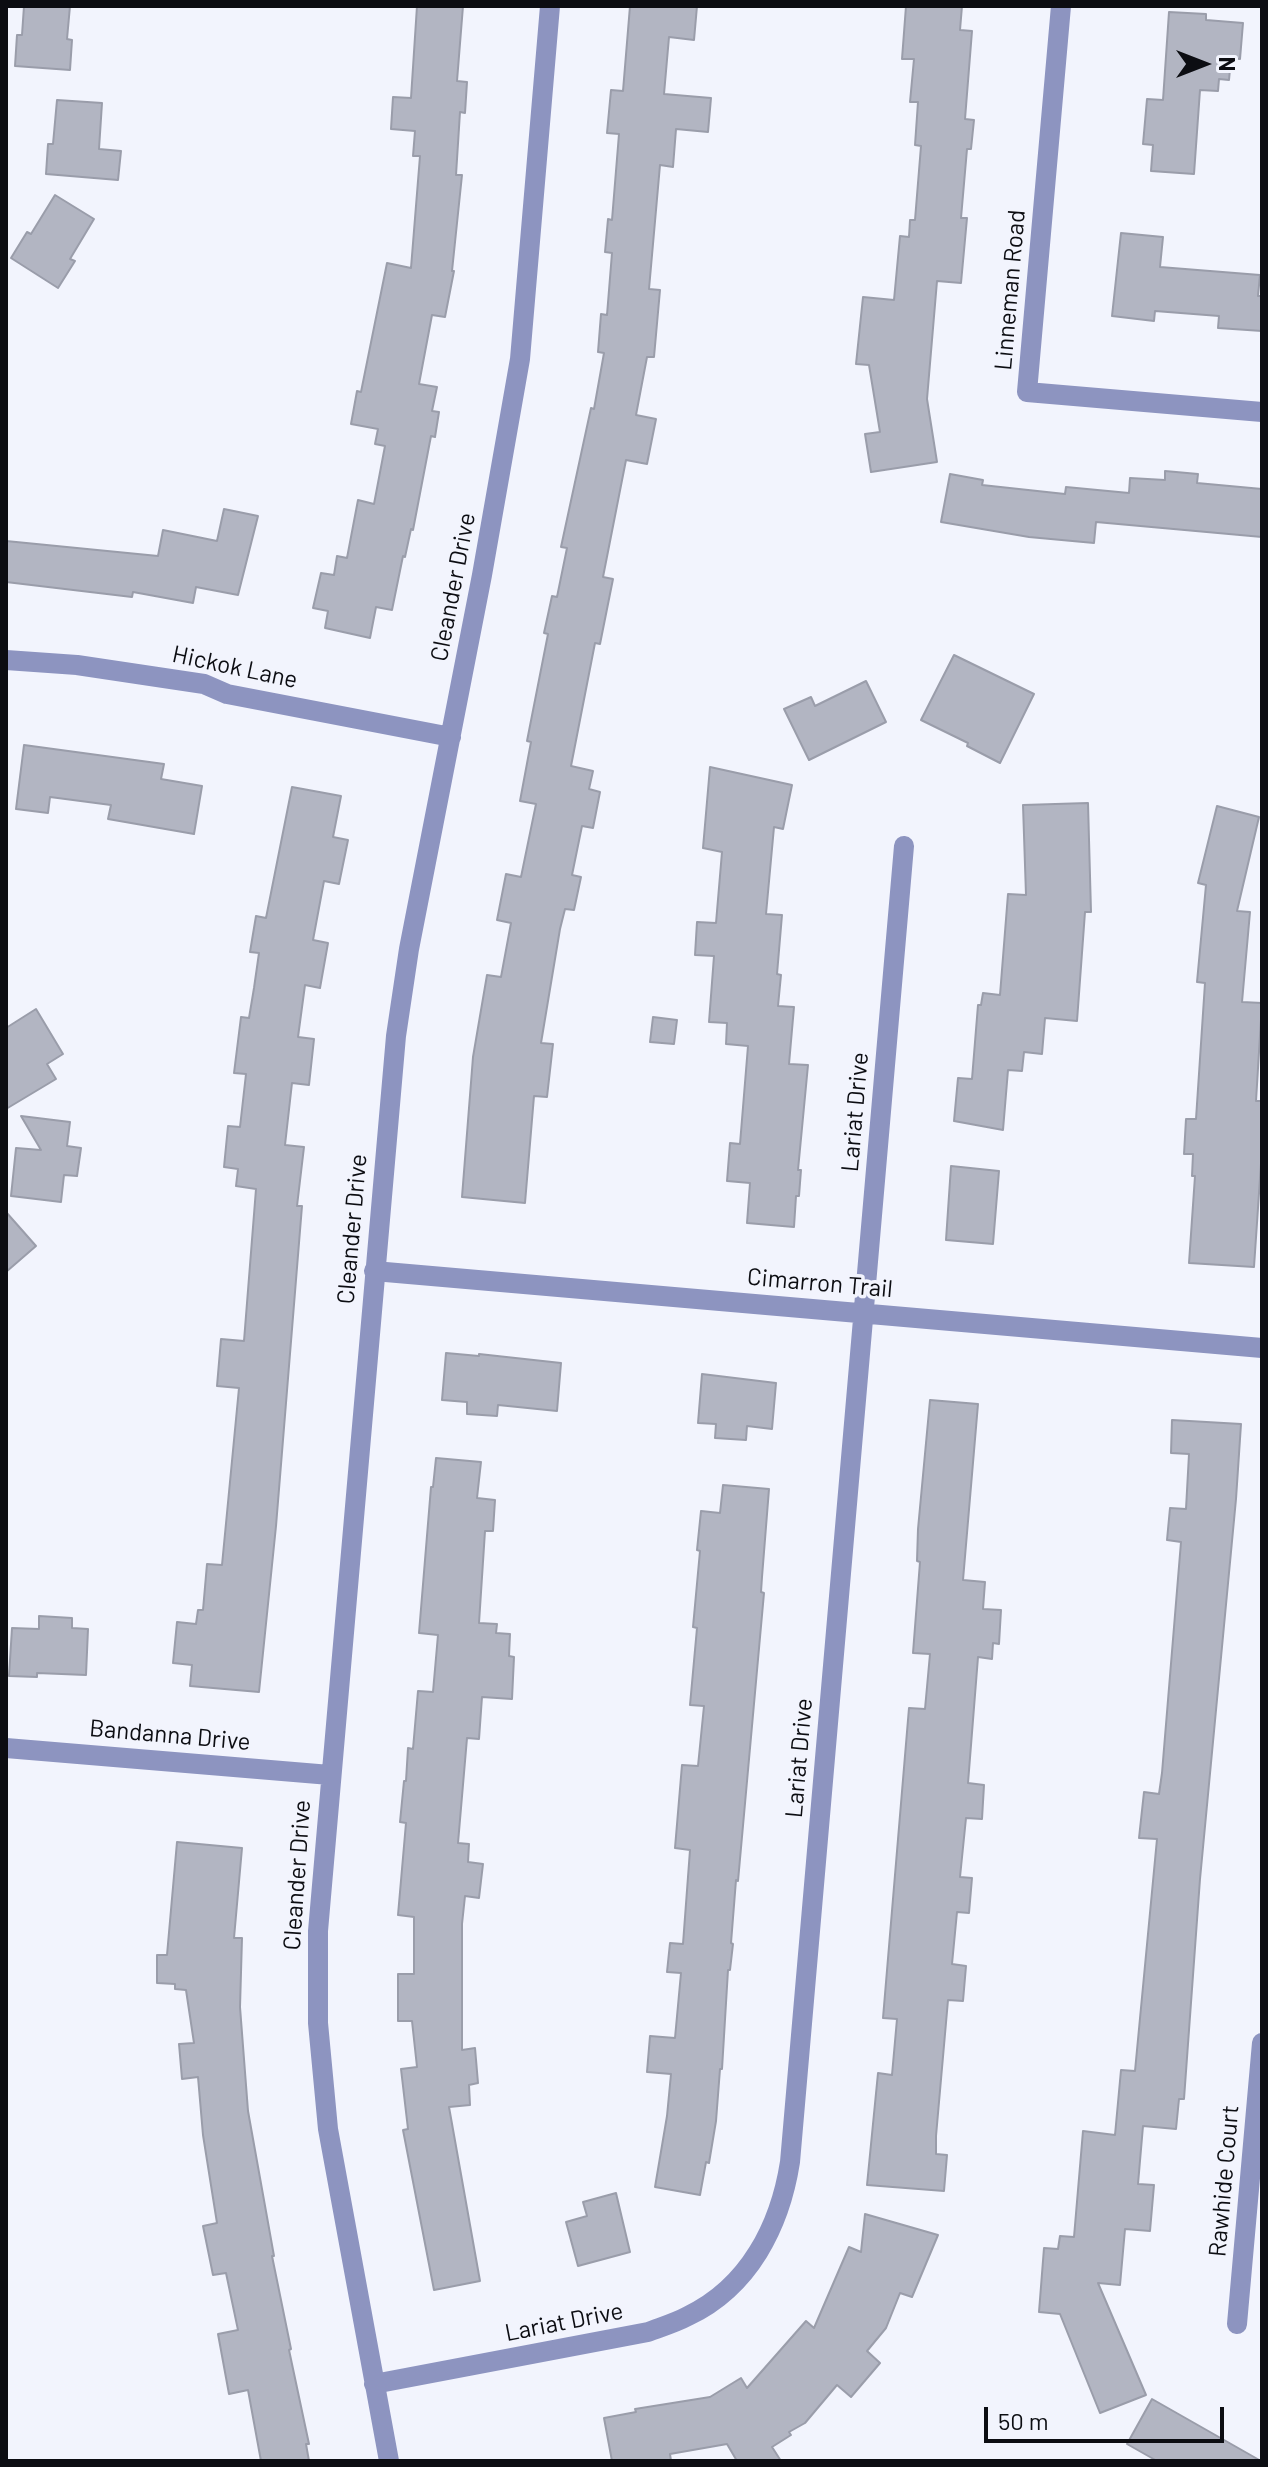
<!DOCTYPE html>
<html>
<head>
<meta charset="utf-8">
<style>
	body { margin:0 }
	#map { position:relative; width:1268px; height:2467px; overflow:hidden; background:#f2f4fd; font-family:Barlow,sans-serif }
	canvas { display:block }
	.frame { position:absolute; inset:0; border:8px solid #0c0d12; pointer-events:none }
	.north { position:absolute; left:1164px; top:24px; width:80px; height:80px; -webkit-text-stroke:6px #f2f4fd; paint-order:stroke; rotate:90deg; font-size:22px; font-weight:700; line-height:32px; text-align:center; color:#0c0d12 }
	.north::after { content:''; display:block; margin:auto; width:28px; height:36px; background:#0c0d12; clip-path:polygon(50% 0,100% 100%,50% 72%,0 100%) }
	.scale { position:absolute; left:984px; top:2407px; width:240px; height:36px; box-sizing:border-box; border:4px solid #0c0d12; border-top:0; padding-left:10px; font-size:24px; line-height:28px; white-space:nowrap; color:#0c0d12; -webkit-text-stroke:6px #f2f4fd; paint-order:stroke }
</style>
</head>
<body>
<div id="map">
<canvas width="1268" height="2467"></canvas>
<div class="frame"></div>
<div class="north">N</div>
<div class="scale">50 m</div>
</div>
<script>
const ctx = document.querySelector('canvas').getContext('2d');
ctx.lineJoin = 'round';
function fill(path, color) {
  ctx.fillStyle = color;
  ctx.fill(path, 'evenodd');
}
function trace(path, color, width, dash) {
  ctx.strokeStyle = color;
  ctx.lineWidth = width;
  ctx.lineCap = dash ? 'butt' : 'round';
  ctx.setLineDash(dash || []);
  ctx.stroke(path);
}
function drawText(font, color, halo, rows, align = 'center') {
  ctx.font = font + ' Barlow,sans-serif';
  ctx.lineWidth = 7;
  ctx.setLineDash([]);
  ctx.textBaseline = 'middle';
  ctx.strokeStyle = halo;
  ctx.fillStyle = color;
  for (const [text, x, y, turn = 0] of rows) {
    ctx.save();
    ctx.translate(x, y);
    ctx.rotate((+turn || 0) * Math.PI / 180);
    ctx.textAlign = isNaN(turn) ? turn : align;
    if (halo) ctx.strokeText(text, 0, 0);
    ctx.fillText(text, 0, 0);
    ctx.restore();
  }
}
const building = new Path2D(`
	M 24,6 L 70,6 L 67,39 L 72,40 L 70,70 L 15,66 L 17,35 L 22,35 Z
	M 417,6 L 463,6 L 457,81 L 467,82 L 465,113 L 460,112 L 456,175 L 462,175 L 452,271 L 454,271 L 445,317 L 432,315 L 419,384 L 437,387 L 432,411 L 439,412 L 435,437 L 431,436 L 413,530 L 411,529 L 405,557 L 403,556 L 392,610 L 376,607 L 370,638 L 325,628 L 328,611 L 313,608 L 321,573 L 334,575 L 337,556 L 347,558 L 358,500 L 374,504 L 385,446 L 375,444 L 378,429 L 351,424 L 357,391 L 361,392 L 387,263 L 411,268 L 420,156 L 413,156 L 415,131 L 391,129 L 393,97 L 411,98 Z
	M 630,6 L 697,6 L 694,40 L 669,37 L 664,94 L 711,98 L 708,132 L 676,129 L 673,167 L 660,165 L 649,289 L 660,290 L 654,357 L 647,357 L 636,415 L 656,419 L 647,464 L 626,460 L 603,577 L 613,579 L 600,644 L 595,643 L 571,766 L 593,771 L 589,789 L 600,792 L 593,828 L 582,826 L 572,875 L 581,877 L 574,910 L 565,909 L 560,929 L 541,1043 L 553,1044 L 547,1097 L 534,1096 L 525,1203 L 462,1197 L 473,1057 L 487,975 L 501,977 L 511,923 L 497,920 L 506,874 L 521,877 L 536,804 L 520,801 L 531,742 L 527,741 L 548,634 L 544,633 L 552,596 L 557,597 L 567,548 L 561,547 L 591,408 L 594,409 L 604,353 L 598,352 L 601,314 L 607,315 L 612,253 L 605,252 L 608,219 L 612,220 L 619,134 L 607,133 L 611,90 L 623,91 Z
	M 906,6 L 962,6 L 960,30 L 972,31 L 965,119 L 974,120 L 971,149 L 967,149 L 961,218 L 967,218 L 961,283 L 937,281 L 927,399 L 937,462 L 871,472 L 865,434 L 880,432 L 869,365 L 856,364 L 863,297 L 894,300 L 900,236 L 909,237 L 910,220 L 915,220 L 921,146 L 915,145 L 918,102 L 910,102 L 914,59 L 902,59 Z
	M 1169,12 L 1206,14 L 1206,20 L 1243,23 L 1240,59 L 1231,58 L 1229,80 L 1219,79 L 1218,91 L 1200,90 L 1194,174 L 1151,171 L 1153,145 L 1143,144 L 1147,99 L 1163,100 Z
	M 57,100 L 102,103 L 99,149 L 121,151 L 118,180 L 46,174 L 48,144 L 53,144 Z
	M 55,195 L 94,219 L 70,259 L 75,261 L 58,288 L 11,258 L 27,232 L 31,234 Z
	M 1121,233 L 1163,237 L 1160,267 L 1260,275 L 1258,296 L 1262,296 L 1262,331 L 1218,328 L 1219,316 L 1155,311 L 1154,321 L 1112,316 Z
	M 1165,471 L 1198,474 L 1197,483 L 1262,489 L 1262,537 L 1096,522 L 1094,543 L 1029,537 L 941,522 L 950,474 L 983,480 L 982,485 L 1065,494 L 1066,487 L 1129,493 L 1130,478 L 1165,480 Z
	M 224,509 L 258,516 L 238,595 L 196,587 L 193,603 L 133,592 L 132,597 L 6,582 L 6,541 L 158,556 L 163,530 L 217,541 Z
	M 954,655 L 1034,694 L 1000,763 L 967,746 L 968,743 L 921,720 Z
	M 866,681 L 886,722 L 809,760 L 784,709 L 811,697 L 815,706 Z
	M 24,745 L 164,764 L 161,779 L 202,786 L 194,834 L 108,819 L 111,805 L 50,797 L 48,813 L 16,809 Z
	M 710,767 L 792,785 L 783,829 L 774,827 L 766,914 L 782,915 L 777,974 L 781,975 L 778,1006 L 794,1007 L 789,1064 L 808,1065 L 798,1170 L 801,1170 L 799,1196 L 796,1196 L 794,1227 L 747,1223 L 750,1183 L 727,1181 L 730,1143 L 740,1144 L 748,1046 L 726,1044 L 727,1023 L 709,1022 L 714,956 L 695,955 L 697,922 L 716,923 L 722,852 L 703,848 Z
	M 292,787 L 341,796 L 333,837 L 348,840 L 339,884 L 324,881 L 313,940 L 328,943 L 320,988 L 305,985 L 298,1037 L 314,1039 L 309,1085 L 292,1083 L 285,1145 L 304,1147 L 297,1206 L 302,1206 L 276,1526 L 259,1692 L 190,1686 L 192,1665 L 173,1663 L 177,1622 L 196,1624 L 198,1610 L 203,1610 L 207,1564 L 222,1565 L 239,1388 L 217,1386 L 221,1339 L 244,1341 L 256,1189 L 236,1186 L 238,1169 L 224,1167 L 228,1126 L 240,1127 L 246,1074 L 234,1073 L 241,1017 L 249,1018 L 254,988 L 259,953 L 250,952 L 256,916 L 266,918 Z
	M 1088,803 L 1091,912 L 1085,912 L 1077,1021 L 1045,1018 L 1042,1054 L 1024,1052 L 1022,1071 L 1008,1070 L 1003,1130 L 954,1121 L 958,1078 L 972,1079 L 978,1005 L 981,1005 L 983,993 L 1000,995 L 1008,894 L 1026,895 L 1023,805 Z
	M 1217,806 L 1259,817 L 1237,911 L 1250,912 L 1242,1002 L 1262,1003 L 1256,1101 L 1262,1101 L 1262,1149 L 1254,1267 L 1189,1263 L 1195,1176 L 1192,1176 L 1193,1154 L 1184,1154 L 1186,1119 L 1196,1119 L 1205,983 L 1197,982 L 1206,885 L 1198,883 Z
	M 36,1009 L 63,1054 L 47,1064 L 56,1079 L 6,1109 L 6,1028 Z
	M 653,1017 L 677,1020 L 674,1044 L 650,1042 Z
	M 21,1116 L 70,1122 L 67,1146 L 81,1148 L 77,1176 L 64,1175 L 61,1202 L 11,1196 L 16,1148 L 41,1150 Z
	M 951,1166 L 999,1171 L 993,1244 L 946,1240 Z
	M 6,1212 L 36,1246 L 6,1272 Z
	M 446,1353 L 479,1356 L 479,1354 L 561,1363 L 557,1411 L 498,1405 L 497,1416 L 467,1414 L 467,1402 L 442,1400 Z
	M 702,1374 L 776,1383 L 772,1429 L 747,1426 L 746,1440 L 715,1438 L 716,1424 L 698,1423 Z
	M 930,1400 L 978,1404 L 963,1580 L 985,1582 L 983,1609 L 1001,1610 L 999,1644 L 993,1643 L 992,1659 L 978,1657 L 968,1783 L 984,1785 L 982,1819 L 966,1818 L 960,1877 L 972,1878 L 969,1913 L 957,1912 L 952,1964 L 966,1966 L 963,2001 L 948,2000 L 936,2136 L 936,2154 L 947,2155 L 944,2191 L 867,2185 L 878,2073 L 892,2075 L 897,2019 L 883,2018 L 909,1708 L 925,1709 L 930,1654 L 913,1653 L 920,1562 L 917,1561 L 918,1529 Z
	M 1172,1420 L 1241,1424 L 1236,1499 L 1200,1879 L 1184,2099 L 1179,2099 L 1176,2129 L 1143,2126 L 1138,2184 L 1154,2185 L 1150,2231 L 1125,2229 L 1120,2285 L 1098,2283 L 1146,2395 L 1100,2413 L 1060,2314 L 1039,2312 L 1044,2248 L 1058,2249 L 1060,2236 L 1074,2237 L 1083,2131 L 1115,2135 L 1121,2070 L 1135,2071 L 1157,1839 L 1139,1838 L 1144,1792 L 1159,1794 L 1162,1773 L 1181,1542 L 1167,1540 L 1170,1508 L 1186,1509 L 1189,1454 L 1171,1453 Z
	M 436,1458 L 481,1462 L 477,1498 L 495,1500 L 493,1531 L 485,1531 L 479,1623 L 497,1624 L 496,1633 L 510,1634 L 509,1656 L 514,1657 L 512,1699 L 482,1697 L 479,1739 L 467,1738 L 458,1843 L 469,1844 L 468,1862 L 483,1864 L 479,1898 L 465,1896 L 462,1924 L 462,2050 L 475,2048 L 478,2083 L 469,2085 L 470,2105 L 449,2107 L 480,2281 L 434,2290 L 403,2130 L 408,2129 L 401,2069 L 417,2067 L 412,2021 L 398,2021 L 398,1974 L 414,1974 L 414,1917 L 398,1915 L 406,1823 L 400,1822 L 404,1781 L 406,1781 L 408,1748 L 413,1749 L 418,1691 L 433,1692 L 438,1635 L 419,1633 L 431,1487 L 433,1487 Z
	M 723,1485 L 769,1489 L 762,1577 L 761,1592 L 764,1593 L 738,1881 L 736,1880 L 731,1943 L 733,1944 L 730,1970 L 728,1970 L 722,2069 L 720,2069 L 716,2121 L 709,2163 L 706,2162 L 700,2195 L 655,2187 L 667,2116 L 671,2074 L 647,2072 L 650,2036 L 675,2038 L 681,1973 L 667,1972 L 670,1943 L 683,1944 L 690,1850 L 675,1848 L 682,1765 L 698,1766 L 704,1706 L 690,1705 L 697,1628 L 693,1627 L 700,1551 L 697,1550 L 701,1511 L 720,1513 Z
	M 39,1616 L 72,1618 L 72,1628 L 88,1629 L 86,1675 L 37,1673 L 37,1677 L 9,1676 L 12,1628 L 39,1629 Z
	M 177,1842 L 242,1848 L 234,1938 L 242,1938 L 240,2007 L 248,2111 L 274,2256 L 272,2256 L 291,2349 L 289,2350 L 309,2444 L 306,2444 L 309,2461 L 261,2461 L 248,2390 L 229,2394 L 218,2334 L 238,2330 L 226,2273 L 213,2275 L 203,2226 L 217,2223 L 203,2135 L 198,2077 L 182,2079 L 179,2044 L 194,2043 L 186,1990 L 175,1989 L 175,1984 L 157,1983 L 157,1955 L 167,1955 Z
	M 616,2193 L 630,2252 L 578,2266 L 566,2222 L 587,2216 L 583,2202 Z
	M 865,2214 L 938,2235 L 912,2297 L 900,2293 L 886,2328 L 867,2351 L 880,2363 L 851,2397 L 837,2385 L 805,2423 L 789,2432 L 791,2435 L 772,2447 L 781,2461 L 737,2461 L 727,2444 L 670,2454 L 671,2461 L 612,2461 L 604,2418 L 636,2412 L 635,2409 L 710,2397 L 741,2378 L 747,2388 L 806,2321 L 814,2328 L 849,2247 L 861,2252 Z
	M 1152,2399 L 1261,2461 L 1157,2461 L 1127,2444 Z`);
fill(building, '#b2b5c2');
trace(building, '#9a9daa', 2);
trace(new Path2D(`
	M 1061,6 L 1027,392 L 1262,412
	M 6,660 L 77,665 L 204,684 L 227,694 L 451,737
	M 374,1271 L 1262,1348
	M 6,1748 L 330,1775
	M 1237,2324 L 1262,2043
	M 374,2384 L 648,2332 C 661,2327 675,2323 688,2316 C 749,2287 780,2226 790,2162 L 904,846
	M 389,2461 L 328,2129 L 318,2023 L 318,1931 L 396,1036 L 409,949 L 482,575 L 520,359 L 550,6`), '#8d94c0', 20);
drawText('24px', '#0c0d12', '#f2f4fd', [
	["Linneman Road",1010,290,-85],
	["Cleander Drive",453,587,-79],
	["Hickok Lane",235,667,12],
	["Lariat Drive",855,1112,-85],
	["Cleander Drive",352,1229,-85],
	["Cimarron Trail",820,1283,5],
	["Bandanna Drive",170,1735,5],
	["Lariat Drive",799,1758,-85],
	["Cleander Drive",297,1875,-86],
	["Rawhide Court",1224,2181,-85],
	["Lariat Drive",564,2322,-11]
]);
</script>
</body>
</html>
